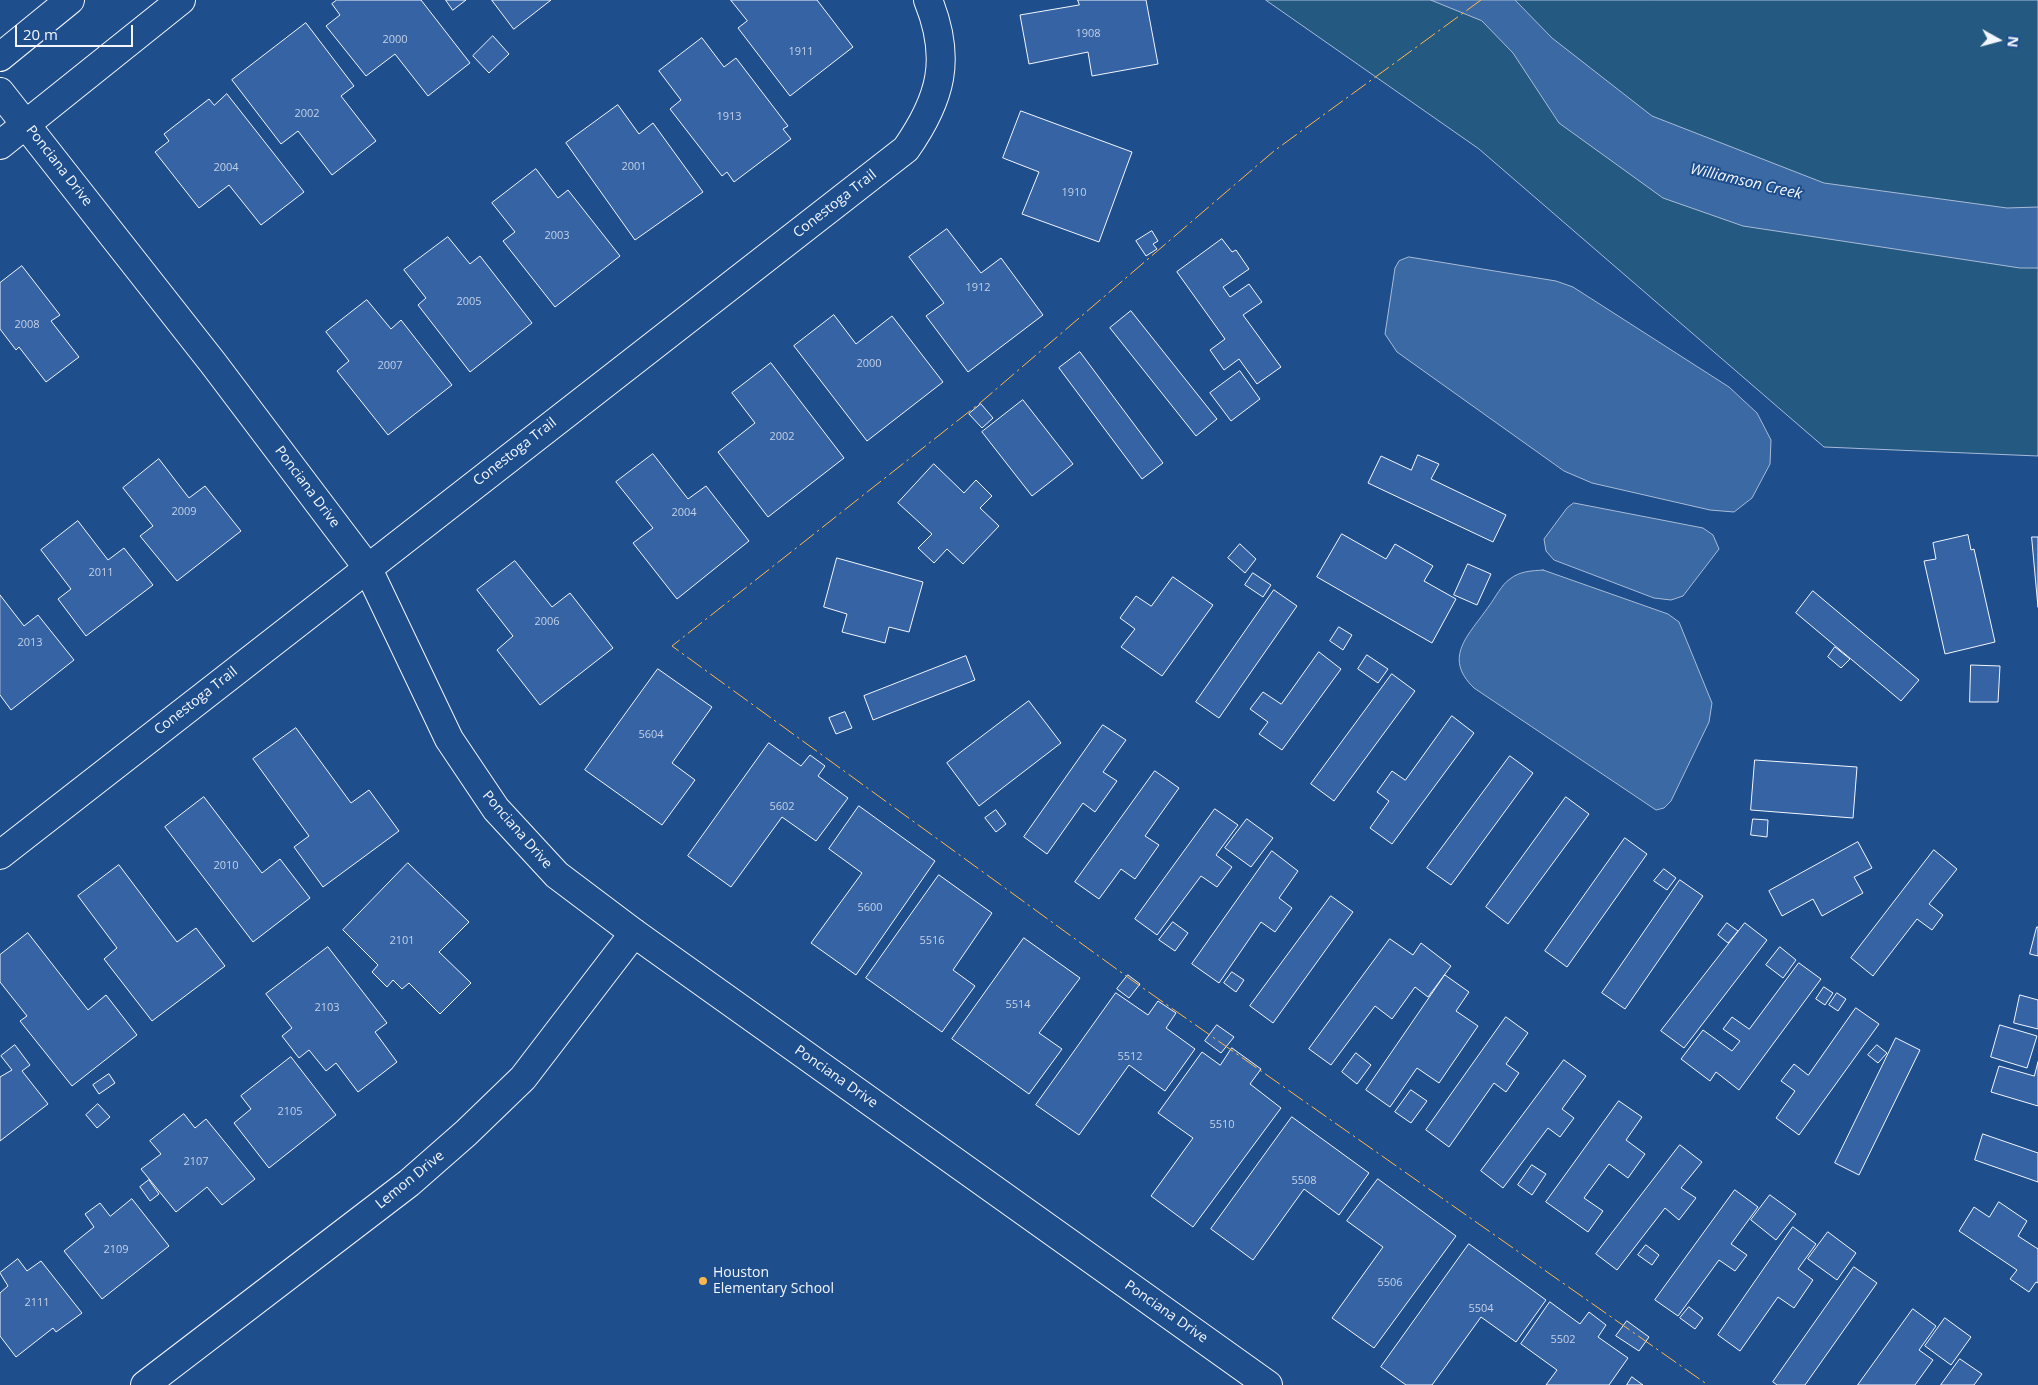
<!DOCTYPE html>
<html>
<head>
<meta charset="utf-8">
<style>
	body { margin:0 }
	#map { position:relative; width:2038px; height:1385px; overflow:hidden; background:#1f4e8c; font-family:"Open Sans",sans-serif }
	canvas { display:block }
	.north { position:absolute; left:1973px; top:15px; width:50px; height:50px; -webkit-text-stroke:4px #1f4e8c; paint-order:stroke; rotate:97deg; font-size:14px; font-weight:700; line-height:20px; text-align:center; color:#f2f6ff }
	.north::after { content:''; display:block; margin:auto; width:18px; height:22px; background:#f2f6ff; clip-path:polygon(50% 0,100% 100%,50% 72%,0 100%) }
	.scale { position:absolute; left:15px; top:25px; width:118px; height:22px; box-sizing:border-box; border:2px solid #f2f6ff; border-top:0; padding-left:6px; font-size:15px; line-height:18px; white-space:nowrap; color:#f2f6ff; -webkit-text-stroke:4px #1f4e8c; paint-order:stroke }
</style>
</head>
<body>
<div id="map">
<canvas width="2038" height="1385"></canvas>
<div class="north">N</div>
<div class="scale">20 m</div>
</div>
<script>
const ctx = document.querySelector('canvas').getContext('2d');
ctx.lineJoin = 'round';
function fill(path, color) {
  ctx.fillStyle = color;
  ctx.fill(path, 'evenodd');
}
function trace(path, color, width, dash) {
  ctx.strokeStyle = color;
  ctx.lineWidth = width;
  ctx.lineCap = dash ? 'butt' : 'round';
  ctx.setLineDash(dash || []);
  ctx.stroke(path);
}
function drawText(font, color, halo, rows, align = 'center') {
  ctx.font = font + ' "Open Sans",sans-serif';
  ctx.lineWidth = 4;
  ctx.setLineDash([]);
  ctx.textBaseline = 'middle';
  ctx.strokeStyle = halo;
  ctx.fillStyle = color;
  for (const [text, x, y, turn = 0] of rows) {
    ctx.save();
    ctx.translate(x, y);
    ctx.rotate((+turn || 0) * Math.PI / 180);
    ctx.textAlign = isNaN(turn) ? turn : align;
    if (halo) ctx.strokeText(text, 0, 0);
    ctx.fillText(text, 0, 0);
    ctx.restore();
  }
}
const green = new Path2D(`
	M 1266,0 L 2038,0 L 2038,456 L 1824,447 L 1479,149 Z`);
fill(green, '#245a82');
trace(green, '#a8bbd7', 1);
const water = new Path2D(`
	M 1431,0 L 1515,0 L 1552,38 L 1652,116 L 1824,183 L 2007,208 L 2038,207 L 2038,268 L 2020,268 L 1743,226 L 1663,198 L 1559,123 L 1513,53 L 1482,21 Z
	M 1409,257 L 1556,281 L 1573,287 L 1729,387 L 1757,413 L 1771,440 L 1770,464 L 1752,498 L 1734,512 L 1710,510 L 1592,483 L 1564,471 L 1397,352 L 1385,334 L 1395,268 L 1399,261 Z
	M 1574,503 L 1703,528 L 1713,535 L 1719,549 L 1683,596 L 1671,600 L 1654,598 L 1554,560 L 1546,551 L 1544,539 L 1567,508 Z
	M 1543,570 L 1668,614 L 1679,622 L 1712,703 L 1709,722 L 1671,801 L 1664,808 L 1656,810 L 1474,688 C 1442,657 1469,635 1489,606 C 1495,598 1502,584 1510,579 C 1520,571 1531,571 1543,570 Z`);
fill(water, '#3b69a3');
trace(water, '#a8bbd7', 1);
const building = new Path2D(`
	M 337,0 L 421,0 L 470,63 L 428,96 L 395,54 L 366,76 L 326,26 L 340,15 L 332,4 Z
	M 446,0 L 466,0 L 453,10 Z
	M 492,0 L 551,0 L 514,29 Z
	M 731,0 L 817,0 L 853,47 L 790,96 L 738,28 L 747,21 Z
	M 1078,0 L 1146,0 L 1158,64 L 1092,76 L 1088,52 L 1029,64 L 1020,15 L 1079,5 Z
	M 306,23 L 354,86 L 341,96 L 376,141 L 332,175 L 298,131 L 281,144 L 232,80 Z
	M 493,36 L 509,54 L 489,73 L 473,56 Z
	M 702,38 L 724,67 L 736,58 L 788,126 L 783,129 L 791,139 L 734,182 L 727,172 L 722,176 L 670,109 L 681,100 L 659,71 Z
	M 227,94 L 304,192 L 261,225 L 229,185 L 199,208 L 155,152 L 169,141 L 164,134 L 209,99 L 214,105 Z
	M 618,105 L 639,134 L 653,123 L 703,192 L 635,240 L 566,143 Z
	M 1021,111 L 1132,152 L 1099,242 L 1022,214 L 1039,172 L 1003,158 Z
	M 536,169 L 558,198 L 568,190 L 620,256 L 555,307 L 503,241 L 515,232 L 492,203 Z
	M 947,229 L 981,273 L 1001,258 L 1043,315 L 968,372 L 926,316 L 944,303 L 909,257 Z
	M 1152,231 L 1158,241 L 1153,244 L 1157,249 L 1146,256 L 1136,241 Z
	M 448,237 L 470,264 L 480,256 L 532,323 L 470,372 L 418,305 L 426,298 L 404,270 Z
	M 1222,239 L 1232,252 L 1236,250 L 1249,269 L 1223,287 L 1230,297 L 1249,284 L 1262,302 L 1243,315 L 1281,367 L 1257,384 L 1239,359 L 1224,370 L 1210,350 L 1225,339 L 1177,272 Z
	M 22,266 L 60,315 L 51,321 L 79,357 L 46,382 L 19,347 L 16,350 L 0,329 L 0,283 Z
	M 367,300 L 391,329 L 401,320 L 452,385 L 388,435 L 337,371 L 349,361 L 326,332 Z
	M 1131,311 L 1217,419 L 1196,436 L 1110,328 Z
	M 834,315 L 856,344 L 892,316 L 943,382 L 867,441 L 794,346 Z
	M 1080,352 L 1163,463 L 1142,479 L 1059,368 Z
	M 771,363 L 844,458 L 768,517 L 718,452 L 755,423 L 732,393 Z
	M 1240,371 L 1260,399 L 1231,421 L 1210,393 Z
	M 1023,400 L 1073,464 L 1032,496 L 982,432 Z
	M 981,404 L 993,418 L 982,428 L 969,414 Z
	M 653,454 L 688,499 L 706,486 L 749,541 L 677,599 L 633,543 L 653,528 L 616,482 Z
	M 1418,455 L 1439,464 L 1431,479 L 1506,515 L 1493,542 L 1368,483 L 1381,456 L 1411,470 Z
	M 159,459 L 189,498 L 205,486 L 241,531 L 177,581 L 140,536 L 153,526 L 123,488 Z
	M 934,464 L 964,493 L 976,480 L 992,496 L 980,508 L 999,526 L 963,564 L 947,549 L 934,563 L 918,548 L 932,534 L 898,503 Z
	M 78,521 L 108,560 L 124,548 L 153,585 L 86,636 L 58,599 L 71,589 L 41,550 Z
	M 1342,534 L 1386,559 L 1395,544 L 1433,566 L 1424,581 L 1456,599 L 1432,643 L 1317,577 Z
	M 1968,535 L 1971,550 L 1974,549 L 1995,642 L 1945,654 L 1924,561 L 1936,559 L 1933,543 Z
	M 2032,537 L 2038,537 L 2038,607 Z
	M 1240,544 L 1256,559 L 1245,573 L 1228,558 Z
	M 837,558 L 923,582 L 909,632 L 889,627 L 885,643 L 842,632 L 847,614 L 824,607 Z
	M 515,561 L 552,607 L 570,593 L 613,648 L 540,705 L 497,650 L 513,636 L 477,590 Z
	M 1468,564 L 1491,574 L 1477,605 L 1454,595 Z
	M 1253,573 L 1271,585 L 1263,597 L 1245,585 Z
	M 1173,577 L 1213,605 L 1162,676 L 1121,647 L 1135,629 L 1120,618 L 1136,596 L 1151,606 Z
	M 1274,590 L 1297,606 L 1219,718 L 1196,702 Z
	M 1813,591 L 1919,680 L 1901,701 L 1796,613 Z
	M 0,595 L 24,626 L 38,615 L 74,660 L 11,710 L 0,695 Z
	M 1339,627 L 1352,635 L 1343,650 L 1330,641 Z
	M 1835,647 L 1850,659 L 1841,668 L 1828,657 Z
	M 1319,652 L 1341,669 L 1282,750 L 1259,734 L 1268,722 L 1250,709 L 1263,692 L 1281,704 Z
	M 1367,655 L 1388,669 L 1378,683 L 1358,669 Z
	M 966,656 L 975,680 L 873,720 L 864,696 Z
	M 1971,665 L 2000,666 L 1998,702 L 1970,702 Z
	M 658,669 L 712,707 L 672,763 L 695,780 L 662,825 L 585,770 Z
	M 1392,674 L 1415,691 L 1334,801 L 1311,784 Z
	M 1029,701 L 1061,743 L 979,806 L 947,763 Z
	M 845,712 L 852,728 L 836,734 L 829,718 Z
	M 1452,716 L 1474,733 L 1392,844 L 1370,828 L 1389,801 L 1377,792 L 1392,771 L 1405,780 Z
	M 1103,725 L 1126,740 L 1103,772 L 1117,781 L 1095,812 L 1083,803 L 1047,854 L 1024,837 Z
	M 296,728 L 351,803 L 369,790 L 399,831 L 323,887 L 294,847 L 309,836 L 253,759 Z
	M 769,743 L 801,766 L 810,755 L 825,766 L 818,776 L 848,798 L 816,841 L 782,817 L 731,887 L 688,856 Z
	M 1510,756 L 1533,773 L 1451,885 L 1427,868 Z
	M 1755,760 L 1857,767 L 1853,818 L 1751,810 Z
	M 1155,771 L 1179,788 L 1145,836 L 1159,845 L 1135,879 L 1121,869 L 1099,899 L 1075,882 Z
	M 204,797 L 262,873 L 280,859 L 310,898 L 253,942 L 165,827 Z
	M 1566,797 L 1589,814 L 1508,924 L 1486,907 Z
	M 859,806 L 935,861 L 856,975 L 811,943 L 862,873 L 829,849 Z
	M 1215,809 L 1238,825 L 1216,855 L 1232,867 L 1217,887 L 1201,876 L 1157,935 L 1135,919 Z
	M 996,810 L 1006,824 L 996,832 L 985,818 Z
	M 1247,819 L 1273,838 L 1251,867 L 1225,848 Z
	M 1753,819 L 1768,820 L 1767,837 L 1751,835 Z
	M 1625,838 L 1647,854 L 1567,967 L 1545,951 Z
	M 1858,842 L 1872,868 L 1854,877 L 1863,893 L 1822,916 L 1813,899 L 1782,916 L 1769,891 Z
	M 1934,850 L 1957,869 L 1929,904 L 1943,915 L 1932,930 L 1917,919 L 1873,976 L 1851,958 Z
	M 1272,851 L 1298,871 L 1279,898 L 1292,908 L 1275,932 L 1261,922 L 1219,983 L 1192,964 Z
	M 408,863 L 469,922 L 439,952 L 471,983 L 440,1014 L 409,983 L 402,989 L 393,980 L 387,987 L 372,972 L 378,965 L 343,930 Z
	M 119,865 L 177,942 L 196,928 L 225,966 L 152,1021 L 104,959 L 117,948 L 78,896 Z
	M 1664,869 L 1676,878 L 1667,890 L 1654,881 Z
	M 939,875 L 992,913 L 953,970 L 975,986 L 942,1032 L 866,978 Z
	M 1680,880 L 1703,896 L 1625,1009 L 1602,993 Z
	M 1331,896 L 1353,912 L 1273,1023 L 1250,1006 Z
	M 1173,922 L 1188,933 L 1175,951 L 1159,940 Z
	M 1727,923 L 1738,931 L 1728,943 L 1718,935 Z
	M 1745,923 L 1767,940 L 1684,1048 L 1661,1031 Z
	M 2037,927 L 2038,927 L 2038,956 L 2030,954 Z
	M 28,933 L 88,1010 L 106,995 L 137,1035 L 72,1086 L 20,1021 L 27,1016 L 0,982 L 0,955 Z
	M 1024,938 L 1080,978 L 1039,1033 L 1062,1049 L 1029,1094 L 952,1039 Z
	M 1390,939 L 1413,955 L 1421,943 L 1451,966 L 1428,997 L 1415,987 L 1392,1019 L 1375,1006 L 1331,1065 L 1309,1049 Z
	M 328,947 L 387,1023 L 375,1032 L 397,1062 L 358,1092 L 336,1063 L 326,1071 L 309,1050 L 299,1058 L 282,1036 L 292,1028 L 266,994 Z
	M 1780,947 L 1796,960 L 1783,978 L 1766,965 Z
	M 1799,963 L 1821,979 L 1739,1090 L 1716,1072 L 1710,1081 L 1681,1059 L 1703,1030 L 1732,1051 L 1740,1041 L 1723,1029 L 1732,1017 L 1749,1029 Z
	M 1232,972 L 1244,980 L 1236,992 L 1224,983 Z
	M 1128,975 L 1140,984 L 1129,998 L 1117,989 Z
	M 1445,975 L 1469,992 L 1456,1011 L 1478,1026 L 1439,1083 L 1417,1068 L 1390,1107 L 1366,1090 Z
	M 1824,987 L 1833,993 L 1825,1005 L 1816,999 Z
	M 1116,993 L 1148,1015 L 1158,1001 L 1176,1013 L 1166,1028 L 1195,1049 L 1165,1091 L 1129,1065 L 1079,1135 L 1036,1105 Z
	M 1837,993 L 1846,999 L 1838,1011 L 1829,1005 Z
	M 2020,995 L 2038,1000 L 2038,1029 L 2014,1023 Z
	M 1856,1008 L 1879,1024 L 1799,1135 L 1776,1118 L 1795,1091 L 1781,1081 L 1794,1064 L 1808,1075 Z
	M 1506,1017 L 1528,1033 L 1506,1064 L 1519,1073 L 1506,1092 L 1494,1083 L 1449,1147 L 1426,1130 Z
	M 1217,1025 L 1234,1037 L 1221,1053 L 1205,1041 Z
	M 2000,1025 L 2037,1036 L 2027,1068 L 1991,1057 Z
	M 1896,1038 L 1920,1050 L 1859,1175 L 1835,1163 Z
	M 15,1045 L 30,1065 L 22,1071 L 48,1104 L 0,1141 L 0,1077 L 12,1070 L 1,1056 Z
	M 1877,1045 L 1887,1053 L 1878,1063 L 1868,1055 Z
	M 1232,1048 L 1261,1069 L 1250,1084 L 1281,1108 L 1193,1227 L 1151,1196 L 1193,1138 L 1158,1113 L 1202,1052 L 1220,1065 Z
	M 1356,1053 L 1371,1065 L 1357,1084 L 1342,1072 Z
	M 291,1057 L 336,1115 L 269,1168 L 234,1123 L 251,1109 L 241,1096 Z
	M 1564,1060 L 1586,1076 L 1562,1109 L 1574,1118 L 1560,1137 L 1548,1128 L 1503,1188 L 1481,1171 Z
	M 2038,1062 L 2038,1106 L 1991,1092 L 1999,1066 L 2034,1076 Z
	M 109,1074 L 115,1083 L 99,1094 L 93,1085 Z
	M 1411,1090 L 1427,1101 L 1411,1123 L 1395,1112 Z
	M 1619,1101 L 1642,1117 L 1626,1140 L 1645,1154 L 1628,1178 L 1609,1164 L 1584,1198 L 1603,1211 L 1588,1232 L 1546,1202 Z
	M 98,1104 L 110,1117 L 97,1128 L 86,1115 Z
	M 184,1114 L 195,1128 L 206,1119 L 255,1179 L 222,1205 L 207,1187 L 176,1212 L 141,1169 L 161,1154 L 150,1141 Z
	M 1292,1117 L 1369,1173 L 1339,1215 L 1304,1189 L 1253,1260 L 1211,1229 Z
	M 1983,1134 L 2038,1153 L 2038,1182 L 1975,1160 Z
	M 1680,1145 L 1702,1162 L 1681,1188 L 1696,1198 L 1679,1220 L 1665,1208 L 1617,1270 L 1596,1254 Z
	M 1532,1165 L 1546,1174 L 1532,1195 L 1518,1185 Z
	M 1378,1179 L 1456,1236 L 1374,1348 L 1332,1318 L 1383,1247 L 1347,1221 Z
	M 149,1180 L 159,1194 L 150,1201 L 140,1187 Z
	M 1735,1190 L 1758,1207 L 1731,1244 L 1747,1255 L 1735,1271 L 1719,1260 L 1678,1316 L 1655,1300 Z
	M 1770,1195 L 1796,1214 L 1776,1240 L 1751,1220 Z
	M 132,1199 L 169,1246 L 102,1299 L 64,1251 L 94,1227 L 85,1214 L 100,1203 L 110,1216 Z
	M 1999,1202 L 2027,1221 L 2018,1236 L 2038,1249 L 2038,1283 L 2036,1282 L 2029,1292 L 2010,1279 L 2017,1270 L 1959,1231 L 1974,1207 L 1989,1217 Z
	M 1793,1227 L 1816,1244 L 1798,1269 L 1813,1280 L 1794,1308 L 1778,1297 L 1740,1351 L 1718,1335 Z
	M 1828,1232 L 1856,1253 L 1837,1280 L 1808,1259 Z
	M 1469,1244 L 1546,1300 L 1516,1342 L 1481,1317 L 1432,1385 L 1406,1385 L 1381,1367 Z
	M 1646,1245 L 1659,1255 L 1652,1265 L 1638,1255 Z
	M 18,1259 L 27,1271 L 41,1261 L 82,1313 L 56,1332 L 53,1328 L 16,1357 L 0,1336 L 0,1293 L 8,1286 L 0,1273 Z
	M 1854,1267 L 1877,1283 L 1805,1385 L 1777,1385 L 1773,1382 Z
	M 1550,1302 L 1580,1324 L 1589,1312 L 1606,1325 L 1598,1337 L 1628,1358 L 1609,1385 L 1546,1385 L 1557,1370 L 1521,1344 Z
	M 1689,1307 L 1703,1318 L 1695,1329 L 1680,1318 Z
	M 1913,1309 L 1936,1326 L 1919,1350 L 1933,1360 L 1915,1385 L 1858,1385 Z
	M 1945,1318 L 1971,1337 L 1951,1365 L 1925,1346 Z
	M 1627,1321 L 1649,1337 L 1639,1351 L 1616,1336 Z
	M 1960,1359 L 1982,1374 L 1974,1385 L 1941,1385 Z
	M 1632,1377 L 1643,1385 L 1627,1385 Z`);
fill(building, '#3563a3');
trace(building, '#f2f6ff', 1);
const minor = new Path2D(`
	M 0,855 L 906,149 C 941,99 952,59 928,0
	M 145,1385 L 409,1183 L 466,1133 L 523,1078 L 634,933`);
const tertiary = new Path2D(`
	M 0,92 L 213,363 L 367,567 L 449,739 L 496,809 L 557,875 L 634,933 L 1268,1385`);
const secondary = new Path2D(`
	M 0,57 L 70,0
	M 0,145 L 181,0`);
trace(minor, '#f2f6ff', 30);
trace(tertiary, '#f2f6ff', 30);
trace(secondary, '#f2f6ff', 30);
trace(minor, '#1f4e8c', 28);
trace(tertiary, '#1f4e8c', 28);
trace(secondary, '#1f4e8c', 28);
trace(new Path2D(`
	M 1481,0 L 1274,151 L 980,403 L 672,646 L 1133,981 L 1708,1385`), '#ffb74d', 1, [18, 4, 2.5, 4]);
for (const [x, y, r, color] of [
	[703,1281,5,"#ffb74d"]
]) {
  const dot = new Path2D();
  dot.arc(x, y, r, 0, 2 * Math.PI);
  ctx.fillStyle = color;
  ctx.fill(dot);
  trace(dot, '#1f4e8c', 2);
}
drawText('11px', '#c3d1e8', null, [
	["1908",1088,34],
	["2000",395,40],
	["1911",801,52],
	["2002",307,114],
	["1913",729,117],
	["2001",634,167],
	["2004",226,168],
	["1910",1074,193],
	["2003",557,236],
	["1912",978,288],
	["2005",469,302],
	["2008",27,325],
	["2000",869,364],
	["2007",390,366],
	["2002",782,437],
	["2009",184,512],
	["2004",684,513],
	["2011",101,573],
	["2006",547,622],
	["2013",30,643],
	["5604",651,735],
	["5602",782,807],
	["2010",226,866],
	["5600",870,908],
	["2101",402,941],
	["5516",932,941],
	["5514",1018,1005],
	["2103",327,1008],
	["5512",1130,1057],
	["2105",290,1112],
	["5510",1222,1125],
	["2107",196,1162],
	["5508",1304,1181],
	["2109",116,1250],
	["5506",1390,1283],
	["2111",37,1303],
	["5504",1481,1309],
	["5502",1563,1340]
]);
drawText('14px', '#f2f6ff', '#1f4e8c', [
	["Ponciana Drive",59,166,52],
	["Conestoga Trail",835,204,-38],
	["Conestoga Trail",515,452,-38],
	["Ponciana Drive",307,487,53],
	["Conestoga Trail",196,701,-38],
	["Ponciana Drive",517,830,49],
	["Ponciana Drive",836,1077,35],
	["Lemon Drive",410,1180,-39],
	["Ponciana Drive",1166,1312,35]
]);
drawText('14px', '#f2f6ff', '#1f4e8c', [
	["Houston",713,1273],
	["Elementary School",713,1289]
], 'left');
drawText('italic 15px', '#f2f6ff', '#1f4e8c', [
	["Williamson Creek",1746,182,13]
]);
</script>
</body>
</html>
